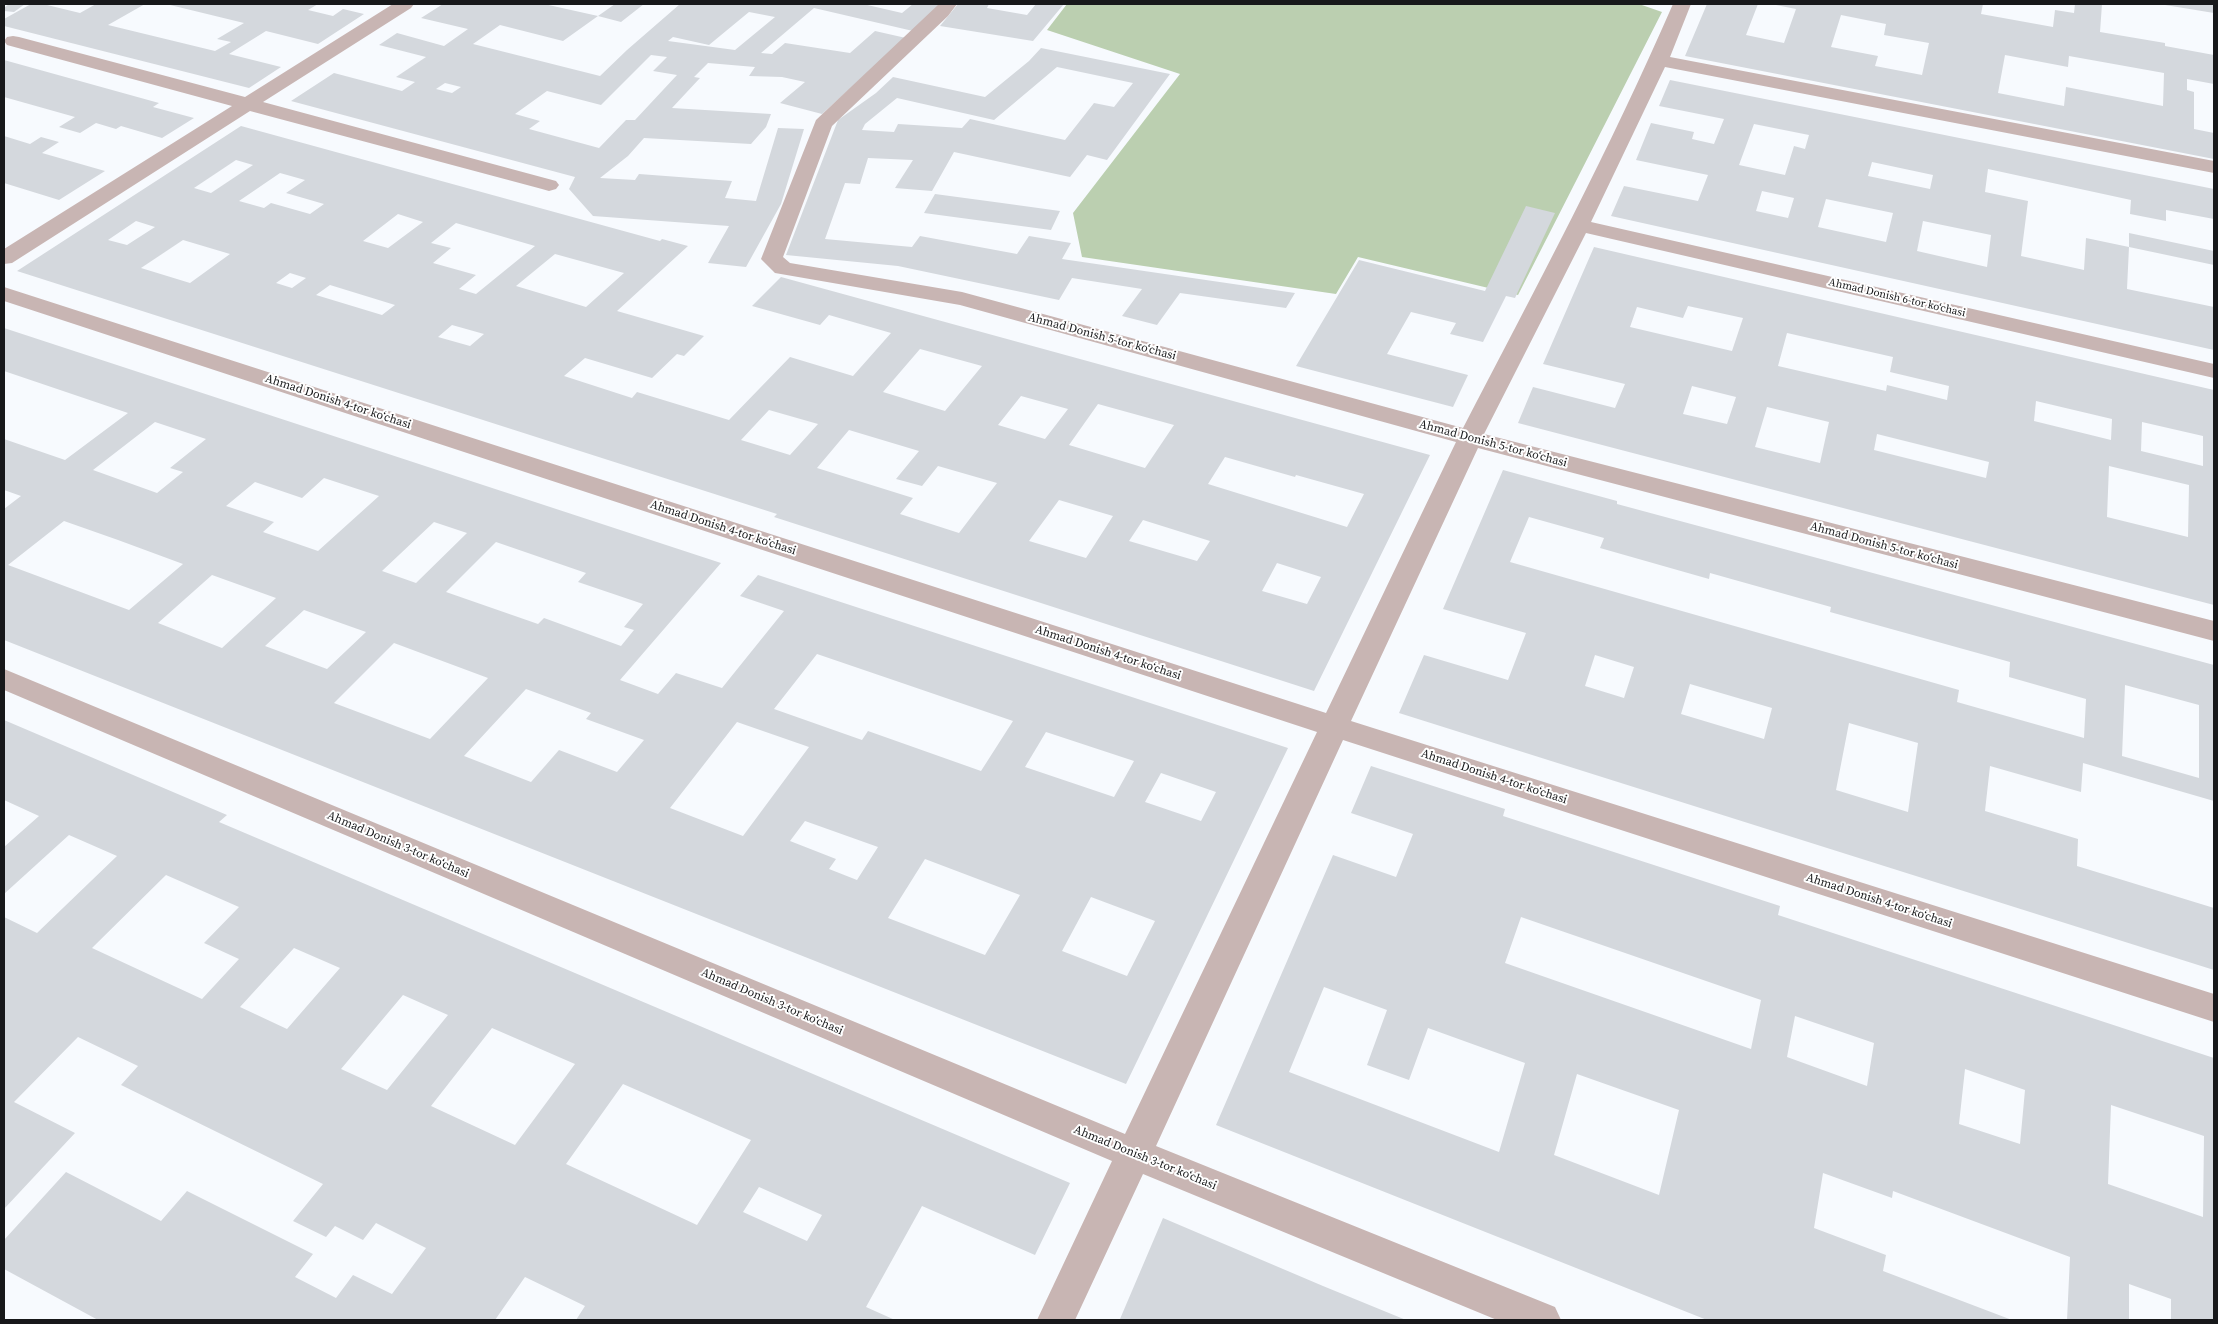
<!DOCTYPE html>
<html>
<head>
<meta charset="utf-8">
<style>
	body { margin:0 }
	#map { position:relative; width:2218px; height:1324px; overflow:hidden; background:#f7fafe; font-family:"Source Serif 4",serif }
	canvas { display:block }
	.frame { position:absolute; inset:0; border:5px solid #17181a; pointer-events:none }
</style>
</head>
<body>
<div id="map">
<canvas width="2218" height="1324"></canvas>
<div class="frame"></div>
</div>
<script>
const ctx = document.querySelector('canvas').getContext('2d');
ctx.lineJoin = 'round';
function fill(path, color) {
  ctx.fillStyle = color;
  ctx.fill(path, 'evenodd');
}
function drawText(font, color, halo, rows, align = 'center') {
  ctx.font = font + ' "Source Serif 4",serif';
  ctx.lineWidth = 4;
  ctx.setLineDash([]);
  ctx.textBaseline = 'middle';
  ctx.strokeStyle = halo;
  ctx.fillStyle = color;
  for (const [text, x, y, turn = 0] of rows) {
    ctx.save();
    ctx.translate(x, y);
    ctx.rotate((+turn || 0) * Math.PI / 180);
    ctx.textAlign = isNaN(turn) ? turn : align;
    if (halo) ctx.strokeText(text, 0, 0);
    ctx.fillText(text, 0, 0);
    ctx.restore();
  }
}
fill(new Path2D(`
	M 1067,4 L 1639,4 L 1662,12 L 1518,295 L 1358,257 L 1336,294 L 1082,257 L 1073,213 L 1180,74 L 1047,30 Z`), '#bbcfb0');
fill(new Path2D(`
	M 9,4 L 25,4 L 14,12 L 4,11 L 4,8 Z
	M 31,4 L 43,4 L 80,13 L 96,4 L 145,4 L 108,25 L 215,51 L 231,42 L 217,39 L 244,23 L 166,4 L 318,4 L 308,10 L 333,16 L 343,9 L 364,14 L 318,44 L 266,31 L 229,54 L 281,67 L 249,88 L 4,26 L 4,19 Z
	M 443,4 L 544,4 L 598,16 L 563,41 L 500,25 L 473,44 L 600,76 L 627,50 L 680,4 L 863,4 L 902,13 L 913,4 L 942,4 L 938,9 L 913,31 L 814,8 L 761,53 L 772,54 L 785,43 L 850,53 L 875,31 L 906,38 L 822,114 L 780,103 L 805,82 L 782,77 L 749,76 L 755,67 L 708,63 L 694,77 L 700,78 L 672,108 L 771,114 L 766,127 L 751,144 L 644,138 L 628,156 L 600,178 L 635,180 L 639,174 L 732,181 L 725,198 L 756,201 L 778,128 L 804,129 L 781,204 L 746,267 L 708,263 L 729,226 L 593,216 L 569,189 L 575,177 L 291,101 L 334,73 L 402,91 L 415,82 L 396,77 L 426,57 L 379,45 L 397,33 L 444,46 L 468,29 L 421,18 ZM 749,12 L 775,17 L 735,50 L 668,41 L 673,37 L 709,45 ZM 651,55 L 667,57 L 653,71 L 677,75 L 635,120 L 626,120 L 599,148 L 529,129 L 540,121 L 515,114 L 547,91 L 601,105 ZM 445,83 L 461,87 L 452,93 L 436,89 Z
	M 615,4 L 644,4 L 621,22 L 598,16 Z
	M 958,4 L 989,4 L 987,8 L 1027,15 L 1036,4 L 1064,4 L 1033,41 L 940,26 Z
	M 1707,4 L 1758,4 L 1746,35 L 1784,43 L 1796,9 L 1771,4 L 1983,4 L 1981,14 L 2053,27 L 2055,10 L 2074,13 L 2075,4 L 2102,4 L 2100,32 L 2165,43 L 2165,46 L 2214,55 L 2214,84 L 2187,79 L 2187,90 L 2194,92 L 2194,129 L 2214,133 L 2214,159 L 1685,56 ZM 1841,15 L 1886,24 L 1884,35 L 1929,43 L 1922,75 L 1875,66 L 1878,56 L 1831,47 ZM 2005,55 L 2068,67 L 2069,56 L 2164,73 L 2163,106 L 2066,87 L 2064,106 L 1998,93 Z
	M 2165,4 L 2214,4 L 2214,13 L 2165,5 Z
	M 1041,48 L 1170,74 L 1107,160 L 1087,155 L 1070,177 L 954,152 L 932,191 L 895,188 L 913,160 L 868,158 L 860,184 L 845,183 L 825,239 L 912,247 L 920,236 L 1017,254 L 1029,236 L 1071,243 L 1062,259 L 1295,293 L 1286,308 L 1180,293 L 1157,325 L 1122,316 L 1142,289 L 1072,278 L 1059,300 L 898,266 L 786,255 L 838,120 L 876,93 L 893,77 L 985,97 L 1029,61 ZM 1057,67 L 1133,83 L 1114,107 L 1094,103 L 1065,140 L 970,119 L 962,128 L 898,124 L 894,132 L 862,130 L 865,124 L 897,98 L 994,120 Z
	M 4,60 L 159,103 L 153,107 L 194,118 L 162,138 L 121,126 L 116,129 L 96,123 L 80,133 L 59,127 L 75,117 L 4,97 Z
	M 1670,80 L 2214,189 L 2214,219 L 2166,210 L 2166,221 L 2130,214 L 2131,200 L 1988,169 L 1985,192 L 2028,201 L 2021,256 L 2084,270 L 2086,238 L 2129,247 L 2127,289 L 2214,307 L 2214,350 L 1611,216 L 1624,186 L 1698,201 L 1708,175 L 1636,160 L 1651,123 L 1694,132 L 1692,139 L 1714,144 L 1724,119 L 1659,106 ZM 1754,124 L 1809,135 L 1805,149 L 1794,146 L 1785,175 L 1739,165 ZM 1872,162 L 1933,175 L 1930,189 L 1868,176 ZM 1762,191 L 1794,198 L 1788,218 L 1756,211 ZM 1826,199 L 1893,213 L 1886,242 L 1818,227 ZM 1923,221 L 1991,235 L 1987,267 L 1917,251 Z
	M 241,126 L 660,241 L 662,239 L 688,246 L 617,311 L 704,336 L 684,356 L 677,354 L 652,378 L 585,358 L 564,376 L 632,398 L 637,392 L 729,420 L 790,357 L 853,376 L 891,333 L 829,315 L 820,325 L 752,306 L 781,277 L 1430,455 L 1314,691 L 774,517 L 777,514 L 17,271 ZM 236,160 L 253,165 L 211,193 L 194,188 ZM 280,173 L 305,180 L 286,193 L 324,204 L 310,214 L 271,203 L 264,208 L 239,201 ZM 398,214 L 423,222 L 388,248 L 363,241 ZM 136,221 L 155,227 L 127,245 L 108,240 ZM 456,223 L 535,246 L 476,294 L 459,289 L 476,275 L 433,263 L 451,248 L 431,243 ZM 183,240 L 230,254 L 190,283 L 141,268 ZM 555,254 L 624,273 L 586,307 L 516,286 ZM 290,273 L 306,278 L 292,288 L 276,283 ZM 330,285 L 395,305 L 382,315 L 316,295 ZM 452,325 L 484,334 L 470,346 L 438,337 ZM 920,349 L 982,366 L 945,411 L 883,392 ZM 1021,396 L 1068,409 L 1045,439 L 998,425 ZM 1098,404 L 1174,425 L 1145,468 L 1069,445 ZM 769,410 L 818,424 L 790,455 L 741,440 ZM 849,430 L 919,451 L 896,479 L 922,486 L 938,466 L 997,483 L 959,533 L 900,514 L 913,498 L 817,468 ZM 1225,457 L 1295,477 L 1296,475 L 1364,494 L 1347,527 L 1208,484 ZM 1059,500 L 1113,516 L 1086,558 L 1029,541 ZM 1143,520 L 1210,541 L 1197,561 L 1129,541 ZM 1277,563 L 1321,577 L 1307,604 L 1262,591 Z
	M 4,136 L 30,144 L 41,137 L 59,142 L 42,153 L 105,171 L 59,200 L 4,183 Z
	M 935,194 L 1002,203 L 1060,211 L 1051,230 L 924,213 Z
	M 1526,206 L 1555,213 L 1515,298 L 1506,296 L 1483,342 L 1450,334 L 1456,323 L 1411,312 L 1387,354 L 1468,375 L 1453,407 L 1296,366 L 1359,260 L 1485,291 Z
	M 2129,233 L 2214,251 L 2214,265 L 2129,247 Z
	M 1594,247 L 2214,390 L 2214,605 L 1518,423 L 1533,387 L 1615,408 L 1625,384 L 1543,364 ZM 1688,306 L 1743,318 L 1732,351 L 1630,327 L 1637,307 L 1683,318 ZM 1787,333 L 1893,357 L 1890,372 L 1949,386 L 1947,400 L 1887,385 L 1886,391 L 1778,366 ZM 1692,386 L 1736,397 L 1727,424 L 1683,414 ZM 2036,401 L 2112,419 L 2111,440 L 2034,421 ZM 1767,407 L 1829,422 L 1820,463 L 1755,447 ZM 2142,422 L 2203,436 L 2203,466 L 2141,451 ZM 1877,434 L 1989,462 L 1986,478 L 1874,450 ZM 2109,466 L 2189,485 L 2188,537 L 2107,517 Z
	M 4,328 L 721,563 L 620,680 L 658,694 L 676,673 L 722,688 L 784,611 L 740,596 L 758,575 L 1288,748 L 1126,1084 L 4,640 L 4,509 L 21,496 L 4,490 L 4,439 L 65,460 L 128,413 L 4,371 ZM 155,422 L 206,439 L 170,468 L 183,472 L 157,493 L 93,470 ZM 324,478 L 379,496 L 318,551 L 263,532 L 274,522 L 226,506 L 255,482 L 302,498 ZM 64,521 L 118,540 L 183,564 L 129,610 L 8,565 ZM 434,522 L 467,533 L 416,583 L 382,571 ZM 496,542 L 586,573 L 578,582 L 643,604 L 624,627 L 634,630 L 621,646 L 544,618 L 538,624 L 446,592 ZM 212,575 L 276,598 L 222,648 L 158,623 ZM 304,610 L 366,632 L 327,669 L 265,646 ZM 394,643 L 488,678 L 430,739 L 334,703 ZM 817,654 L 902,683 L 1013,721 L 981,771 L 868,731 L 862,740 L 774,709 ZM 526,689 L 591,713 L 586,719 L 644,740 L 617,772 L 559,750 L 531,782 L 464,756 ZM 737,722 L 809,747 L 743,836 L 670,808 ZM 1046,732 L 1134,761 L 1114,797 L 1025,767 ZM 1161,773 L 1216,792 L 1201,821 L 1145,802 ZM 805,821 L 878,847 L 857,880 L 829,869 L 836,859 L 790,841 ZM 925,859 L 1020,895 L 985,955 L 888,918 ZM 1091,897 L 1155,921 L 1127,976 L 1062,951 Z
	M 1503,470 L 1617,501 L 1617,504 L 2214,665 L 2214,801 L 2083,763 L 2081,792 L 1990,766 L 1985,811 L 2078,839 L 2077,866 L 2214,908 L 2214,970 L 1399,713 L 1424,655 L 1508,680 L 1526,633 L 1443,609 ZM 1529,517 L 1604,538 L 1600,548 L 1709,579 L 1710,573 L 1831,607 L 1830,612 L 2010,662 L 2009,677 L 2086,699 L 2084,738 L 1957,702 L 1959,690 L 1510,562 ZM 1595,655 L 1634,667 L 1624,698 L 1585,686 ZM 1690,684 L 1772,708 L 1764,739 L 1681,714 ZM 2125,685 L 2199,705 L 2199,778 L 2122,756 ZM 1849,723 L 1918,743 L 1908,812 L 1836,790 Z
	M 4,720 L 227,815 L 219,822 L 1070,1183 L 1035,1255 L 922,1206 L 866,1307 L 895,1320 L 576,1320 L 585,1306 L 525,1277 L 495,1320 L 98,1320 L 4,1269 L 4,1240 L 66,1172 L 161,1221 L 187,1191 L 313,1254 L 295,1277 L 336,1298 L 353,1275 L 392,1294 L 426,1248 L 376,1223 L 363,1240 L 335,1226 L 326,1237 L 293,1221 L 323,1184 L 121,1085 L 138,1066 L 78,1037 L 14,1102 L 75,1133 L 4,1209 L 4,917 L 37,933 L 117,856 L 69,835 L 4,894 L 4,847 L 39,816 L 4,800 ZM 166,875 L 239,907 L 204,943 L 239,959 L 202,999 L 92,948 ZM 294,948 L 340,968 L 287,1029 L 240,1007 ZM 403,995 L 448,1015 L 387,1090 L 341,1069 ZM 492,1028 L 575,1064 L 515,1145 L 431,1106 ZM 623,1084 L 751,1140 L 697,1225 L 566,1164 ZM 759,1187 L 822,1215 L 807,1241 L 743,1212 Z
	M 1371,766 L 1505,809 L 1503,816 L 1780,906 L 1778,915 L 2214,1058 L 2214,1320 L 2171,1320 L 2171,1299 L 2129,1284 L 2129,1320 L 2067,1320 L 2070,1257 L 1893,1191 L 1892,1198 L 1823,1173 L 1814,1228 L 1886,1255 L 1883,1271 L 2012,1320 L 1707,1320 L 1216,1125 L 1333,855 L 1396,877 L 1413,834 L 1351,813 ZM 1521,917 L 1761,1000 L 1751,1049 L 1505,963 ZM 1324,987 L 1387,1010 L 1367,1065 L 1409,1080 L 1428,1028 L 1525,1063 L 1499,1152 L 1289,1072 ZM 1795,1016 L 1874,1043 L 1867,1086 L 1787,1057 ZM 1965,1069 L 2025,1090 L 2020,1144 L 1959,1124 ZM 1577,1074 L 1679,1110 L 1659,1195 L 1554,1155 ZM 2111,1105 L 2204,1136 L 2203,1217 L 2108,1184 Z
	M 1163,1218 L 1323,1286 L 1406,1320 L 1123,1320 L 1120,1319 Z`), '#d4d8dd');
fill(new Path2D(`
	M 393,4 L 414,4 L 411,8 L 263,102 L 556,181 L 559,185 L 556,189 L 549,191 L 542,189 L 250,111 L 12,263 L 4,264 L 4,249 L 232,106 L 7,45 L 4,41 L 7,37 L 13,36 L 19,37 L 245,97 Z
	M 939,4 L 957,4 L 948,16 L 832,126 L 783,257 L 790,263 L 962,292 L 1463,428 C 1536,288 1610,149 1673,4 L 1691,4 L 1670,57 L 2214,161 L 2214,173 L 1665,67 L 1591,222 L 2214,364 L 2214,378 L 1586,233 L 1484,434 L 2214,621 L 2214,641 L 1478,448 L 1351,721 L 2214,994 L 2214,1022 L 1343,740 L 1156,1146 L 1555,1307 L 1561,1320 L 1497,1320 L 1143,1174 L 1075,1320 L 1037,1320 L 1112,1161 L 4,690 L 4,669 L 1125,1134 L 1317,732 L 4,301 L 4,287 L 1326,713 L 1456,442 L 960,305 L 775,273 L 761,259 L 816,120 Z`), '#c8b5b3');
drawText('11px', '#17181a', '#fff', [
	["Ahmad Donish 6-tor koʻchasi",1897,298,13]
]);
drawText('12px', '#17181a', '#fff', [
	["Ahmad Donish 5-tor koʻchasi",1102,337,15],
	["Ahmad Donish 4-tor koʻchasi",338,402,18],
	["Ahmad Donish 5-tor koʻchasi",1493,444,15],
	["Ahmad Donish 4-tor koʻchasi",723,528,18],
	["Ahmad Donish 5-tor koʻchasi",1884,546,15],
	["Ahmad Donish 4-tor koʻchasi",1108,653,18],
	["Ahmad Donish 4-tor koʻchasi",1494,777,18],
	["Ahmad Donish 3-tor koʻchasi",398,845,23],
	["Ahmad Donish 4-tor koʻchasi",1879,901,18],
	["Ahmad Donish 3-tor koʻchasi",772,1002,23],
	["Ahmad Donish 3-tor koʻchasi",1145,1158,22]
]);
</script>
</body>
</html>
